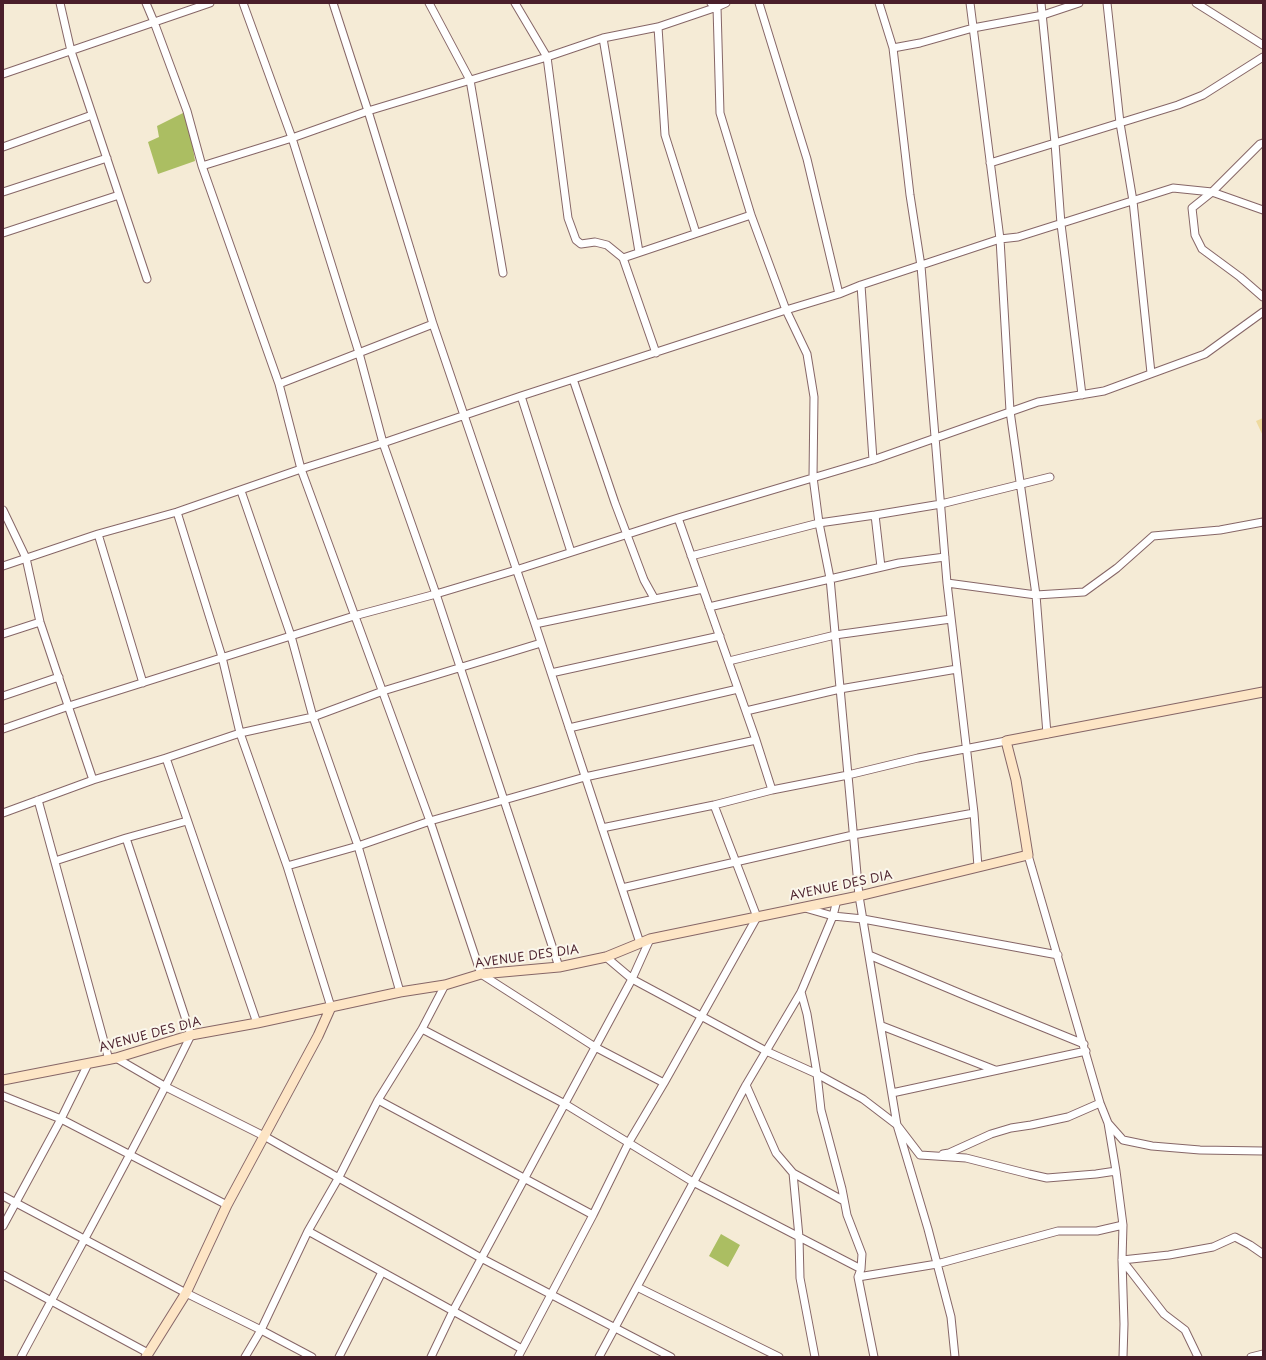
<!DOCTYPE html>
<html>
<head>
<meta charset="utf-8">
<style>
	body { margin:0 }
	#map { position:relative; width:1266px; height:1360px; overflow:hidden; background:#f5ebd6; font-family:"Playpen Sans",sans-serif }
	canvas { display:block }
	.frame { position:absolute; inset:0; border:4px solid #4a1f2b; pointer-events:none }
</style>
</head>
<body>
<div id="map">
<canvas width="1266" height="1360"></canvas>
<div class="frame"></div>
</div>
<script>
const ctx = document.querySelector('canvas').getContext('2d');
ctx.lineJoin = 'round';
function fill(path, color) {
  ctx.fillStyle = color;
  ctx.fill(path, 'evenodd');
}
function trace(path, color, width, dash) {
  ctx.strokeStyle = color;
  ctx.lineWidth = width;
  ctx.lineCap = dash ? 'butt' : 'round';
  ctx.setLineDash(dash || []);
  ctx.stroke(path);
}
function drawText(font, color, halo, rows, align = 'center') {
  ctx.font = font + ' "Playpen Sans",sans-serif';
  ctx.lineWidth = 4;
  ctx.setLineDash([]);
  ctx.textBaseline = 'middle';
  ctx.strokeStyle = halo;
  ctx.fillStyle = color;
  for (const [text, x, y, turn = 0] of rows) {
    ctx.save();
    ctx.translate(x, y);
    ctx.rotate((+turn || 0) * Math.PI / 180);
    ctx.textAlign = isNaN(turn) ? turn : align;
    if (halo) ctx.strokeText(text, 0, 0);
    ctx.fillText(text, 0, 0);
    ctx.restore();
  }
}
fill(new Path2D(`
	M 187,111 L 195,161 L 158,174 L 148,142 L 159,137 L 157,126 Z
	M 721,1234 L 740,1245 L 728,1267 L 709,1256 Z`), '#abbe62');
fill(new Path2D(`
	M 1263,418 L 1263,436 L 1256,421 Z`), '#eeda9e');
const street = new Path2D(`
	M 60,3 L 71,51 L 147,279
	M 146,3 L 154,22 L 187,111 L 202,166 L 279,384 L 301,469 L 430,821 L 481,974 L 595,1047 L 664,1083
	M 243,3 L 292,138 L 359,353 L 383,443 L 436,594 L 559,967
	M 333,3 L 368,111 L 433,324 L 535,624 L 640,943
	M 429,3 L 470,80 L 503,273
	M 515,3 L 547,57 L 568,218 L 576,240 L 581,244 L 595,242 L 607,245 L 623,258
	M 711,3 L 717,7 L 720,113 L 751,215 L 786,310 L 807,354 L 814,397 L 813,477 L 819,523 L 830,578 L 859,896 L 897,1125 L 928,1229 L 951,1317 L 955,1357
	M 759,3 L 807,159 L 839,294
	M 879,3 L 893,48 L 920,43 L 973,28 L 1043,15 L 1079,3
	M 970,3 L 1000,239 L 1010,411 L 1036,595 L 1047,734
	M 1041,3 L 1055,143 L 1061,224 L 1082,395
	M 1107,3 L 1120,123 L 1133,201 L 1151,373
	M 1196,3 L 1263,45
	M 658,27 L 665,135 L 696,233
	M 603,38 L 639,252
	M 893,48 L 910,195 L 921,266 L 947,583 L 974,813 L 978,867
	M 3,74 L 210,3
	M 1263,143 L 1260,144 L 1212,192 L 1263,210
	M 3,147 L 92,115
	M 990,163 L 1178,105 L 1203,95 L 1263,57
	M 202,166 L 292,138 L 368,111 L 547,57 L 603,38 L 658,27 L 717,7 L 726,3
	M 3,192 L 107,158
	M 3,233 L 119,195
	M 861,285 L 873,460
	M 656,353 L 623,258 L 751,215
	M 573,379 L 615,503 L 644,580 L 654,598
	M 279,384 L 433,324
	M 521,396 L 571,552
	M 241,491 L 291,636 L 313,717 L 358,846 L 400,992
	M 3,510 L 26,558 L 40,622 L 93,780
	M 177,512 L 222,657 L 240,733 L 287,866 L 331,1007
	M 875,515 L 881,567
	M 678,518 L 756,740 L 772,790
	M 98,534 L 143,683
	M 691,556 L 819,523 L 875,515 L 941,504 L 1050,477
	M 3,566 L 98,534 L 177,512 L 301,469 L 383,443 L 521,396 L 786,310 L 839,294 L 861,285 L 1000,239 L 1018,237 L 1173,188 L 1212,192 L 1192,208 L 1195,235 L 1202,249 L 1240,277 L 1263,297
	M 947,583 L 1036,595 L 1084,592 L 1117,568 L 1153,536 L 1220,530 L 1263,522
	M 709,607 L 899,563 L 945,557
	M 535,624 L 703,589
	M 3,634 L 40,622
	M 729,661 L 835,635 L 951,619
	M 551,673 L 720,636
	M 3,696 L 59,677
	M 746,711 L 840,689 L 957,669
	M 569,728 L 738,689
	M 3,729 L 69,706 L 354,616 L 436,594 L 516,570 L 678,518 L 873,460 L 1038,402 L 1104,391 L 1205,354 L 1263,312
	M 166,758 L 257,1023
	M 38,800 L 109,1060
	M 3,813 L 93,780 L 166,758 L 240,733 L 313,717 L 383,691 L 541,643
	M 602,828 L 714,805 L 772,790 L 848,775 L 918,758 L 1006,741
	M 1028,855 L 1100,1103 L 1108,1123 L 1116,1171 L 1123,1225 L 1122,1260 L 1124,1324 L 1123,1357
	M 55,861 L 126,838 L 187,821
	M 287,866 L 358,846 L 430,821 L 585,777 L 756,740
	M 622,888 L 853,835 L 974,813
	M 805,908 L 833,916 L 863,919 L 1058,955
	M 869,955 L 971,998 L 1084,1044
	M 606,957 L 632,979 L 650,939
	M 801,992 L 807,1014 L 817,1074 L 821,1110 L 842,1189 L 847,1215 L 862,1254 L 861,1269
	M 882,1026 L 995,1070
	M 422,1029 L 565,1104 L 693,1182 L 861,1269 L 858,1277 L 874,1357
	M 116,1058 L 166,1087 L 264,1136 L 481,1258 L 671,1357
	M 746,1085 L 776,1153 L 793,1173 L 799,1237 L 800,1278 L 815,1357
	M 892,1093 L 1086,1051
	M 3,1096 L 61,1119 L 227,1205
	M 378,1100 L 593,1215
	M 1108,1123 L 1123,1140 L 1152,1146 L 1200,1150 L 1263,1151
	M 943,1154 L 949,1153 L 991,1134 L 1011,1128 L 1031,1125 L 1068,1117 L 1100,1103
	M 793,1173 L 844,1201
	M 3,1196 L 186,1293 L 261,1330 L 312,1357
	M 3,1226 L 61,1119 L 88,1064
	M 308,1231 L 522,1349
	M 1122,1260 L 1169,1255 L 1213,1247 L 1235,1237 L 1250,1245 L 1263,1254
	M 1122,1260 L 1164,1314 L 1185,1330 L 1198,1357
	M 3,1275 L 148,1353
	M 858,1277 L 937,1264 L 1058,1231 L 1097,1231 L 1123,1225
	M 637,1287 L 779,1357
	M 21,1357 C 78,1250 138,1144 191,1035 L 126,838
	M 245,1357 L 261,1330 L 308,1231 L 339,1177 L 378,1100 L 422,1029 L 445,985
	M 339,1357 L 382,1272
	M 431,1357 L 453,1311 L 632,979 L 766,1051 L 817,1074 L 863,1099 L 897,1125 L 920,1155 L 966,1158 L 1029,1174 L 1047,1178 L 1096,1174 L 1116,1171
	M 518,1357 L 593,1215 L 629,1142 L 664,1083 L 757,917 L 714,805
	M 599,1357 L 746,1085 L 801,992 L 833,916 L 837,900
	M 1251,1357 L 1263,1354`);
const secondary = new Path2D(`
	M 3,1080 L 116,1058 L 191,1035 L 257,1023 L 400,992 L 445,985 L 481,974 L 559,967 L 606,957 L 650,939 L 859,896 L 1028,855 L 1016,780 L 1006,741 L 1263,692
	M 146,1357 L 186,1293 L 227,1205 L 318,1036 L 331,1007`);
trace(street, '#866667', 9);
trace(secondary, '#866667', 11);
trace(street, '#fff', 7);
trace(secondary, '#fde5c5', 9);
drawText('12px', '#4a1f2b', '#fbf7ec', [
	["AVENUE DES DIA",841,886,-12],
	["AVENUE DES DIA",527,957,-8],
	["AVENUE DES DIA",150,1035,-15]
]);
</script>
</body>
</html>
